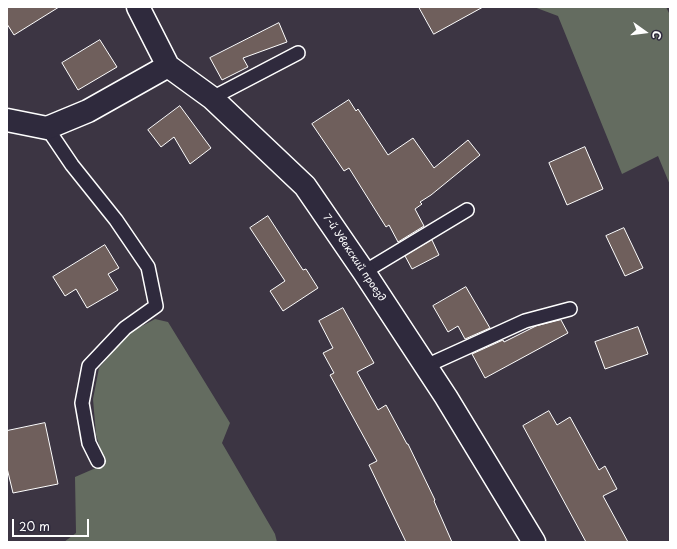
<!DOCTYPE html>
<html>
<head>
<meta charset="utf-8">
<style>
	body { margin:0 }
	#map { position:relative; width:677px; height:549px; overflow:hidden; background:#3c3543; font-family:"Playpen Sans",sans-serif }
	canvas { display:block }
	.frame { position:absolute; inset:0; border:8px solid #fff; pointer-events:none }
	.north { position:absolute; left:625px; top:12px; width:40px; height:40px; -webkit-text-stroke:3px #2f2a3d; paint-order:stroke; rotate:104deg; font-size:11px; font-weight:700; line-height:16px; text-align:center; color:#fff }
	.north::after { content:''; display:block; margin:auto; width:14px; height:18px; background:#fff; clip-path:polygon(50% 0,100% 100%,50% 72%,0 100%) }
	.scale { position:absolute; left:12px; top:519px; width:77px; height:18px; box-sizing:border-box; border:2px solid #fff; border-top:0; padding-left:5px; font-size:12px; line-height:14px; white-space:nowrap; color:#fff; -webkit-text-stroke:3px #2f2a3d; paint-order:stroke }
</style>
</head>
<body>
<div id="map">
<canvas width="677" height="549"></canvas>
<div class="frame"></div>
<div class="north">С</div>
<div class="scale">20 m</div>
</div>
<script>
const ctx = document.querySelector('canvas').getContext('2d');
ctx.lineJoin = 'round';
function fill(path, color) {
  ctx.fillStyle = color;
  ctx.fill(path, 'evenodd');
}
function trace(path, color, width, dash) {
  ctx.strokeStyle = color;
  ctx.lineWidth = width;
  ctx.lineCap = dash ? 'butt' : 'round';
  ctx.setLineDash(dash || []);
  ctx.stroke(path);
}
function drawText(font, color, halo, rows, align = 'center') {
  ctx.font = font + ' "Playpen Sans",sans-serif';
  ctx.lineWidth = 3.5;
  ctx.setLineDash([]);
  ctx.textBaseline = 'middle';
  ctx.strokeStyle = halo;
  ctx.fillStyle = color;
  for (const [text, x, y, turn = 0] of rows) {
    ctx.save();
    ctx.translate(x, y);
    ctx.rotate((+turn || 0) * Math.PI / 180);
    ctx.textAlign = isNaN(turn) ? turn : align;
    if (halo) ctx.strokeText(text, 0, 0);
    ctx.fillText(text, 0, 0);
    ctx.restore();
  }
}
fill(new Path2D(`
	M 534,7 L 666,7 L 670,15 L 670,185 L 658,156 L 622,174 L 558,16 Z
	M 155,319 L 168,322 L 230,423 L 222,443 L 275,534 L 277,542 L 64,542 L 76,533 L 75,477 L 105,464 L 96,435 L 93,399 L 99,368 L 129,333 Z`), '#646c60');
const building = new Path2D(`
	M 7,7 L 59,7 L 14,35 L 7,24 Z
	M 419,7 L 483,7 L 434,34 Z
	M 279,23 L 287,42 L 243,58 L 248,67 L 222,80 L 210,58 Z
	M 100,40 L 117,67 L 78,90 L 62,63 Z
	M 349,100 L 356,111 L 358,109 L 388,155 L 413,138 L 434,168 L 468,140 L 480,155 L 431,195 L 420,202 L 422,204 L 415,209 L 424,226 L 398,242 L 389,225 L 386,227 L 349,168 L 344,171 L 312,124 Z
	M 180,106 L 211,148 L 190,164 L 174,137 L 161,147 L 148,130 Z
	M 585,147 L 603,189 L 567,205 L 549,163 Z
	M 268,216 L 303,270 L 306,269 L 318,288 L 283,311 L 270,291 L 285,281 L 250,228 Z
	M 624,228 L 643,268 L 625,276 L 606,236 Z
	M 432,240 L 439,255 L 412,269 L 405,256 Z
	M 105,245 L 119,268 L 108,274 L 118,290 L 87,308 L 76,289 L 65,296 L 53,277 Z
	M 466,287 L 490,328 L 465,339 L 458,326 L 448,332 L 433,306 Z
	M 343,308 L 374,363 L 357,372 L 378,410 L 386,405 L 407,444 L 408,444 L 435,500 L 434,501 L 452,542 L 406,542 L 369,465 L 377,461 L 330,375 L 334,373 L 323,353 L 333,348 L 319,321 Z
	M 561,320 L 568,333 L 485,378 L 472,354 L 503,340 L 504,342 L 536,326 Z
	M 638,327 L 648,354 L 605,369 L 595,342 Z
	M 549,411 L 557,425 L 570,417 L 599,470 L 605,466 L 617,489 L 603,496 L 628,542 L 586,542 L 523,426 Z
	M 45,423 L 58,484 L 13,493 L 7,468 L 7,431 Z`);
fill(building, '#6f5f5c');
trace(building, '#fff', 1);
const service = new Path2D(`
	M 212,98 L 298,53
	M 47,128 L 72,165 L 116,220 L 148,267 L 156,306 L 125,328 L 89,366 L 82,403 L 89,443 L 98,461
	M 364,272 L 467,210
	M 426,366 L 525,321 L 570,309`);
const minor = new Path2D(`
	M 138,7 L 168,66 L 212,98 L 305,186 L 364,272 L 446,397 L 534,542
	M 7,120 L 47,128 L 88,111 L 168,66`);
trace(service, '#fff', 16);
trace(minor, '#fff', 25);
trace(service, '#2f2a3d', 13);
trace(minor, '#2f2a3d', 22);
drawText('10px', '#fff', '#2f2a3d', [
	["7-й Увекский проезд",354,258,56]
]);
</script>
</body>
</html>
